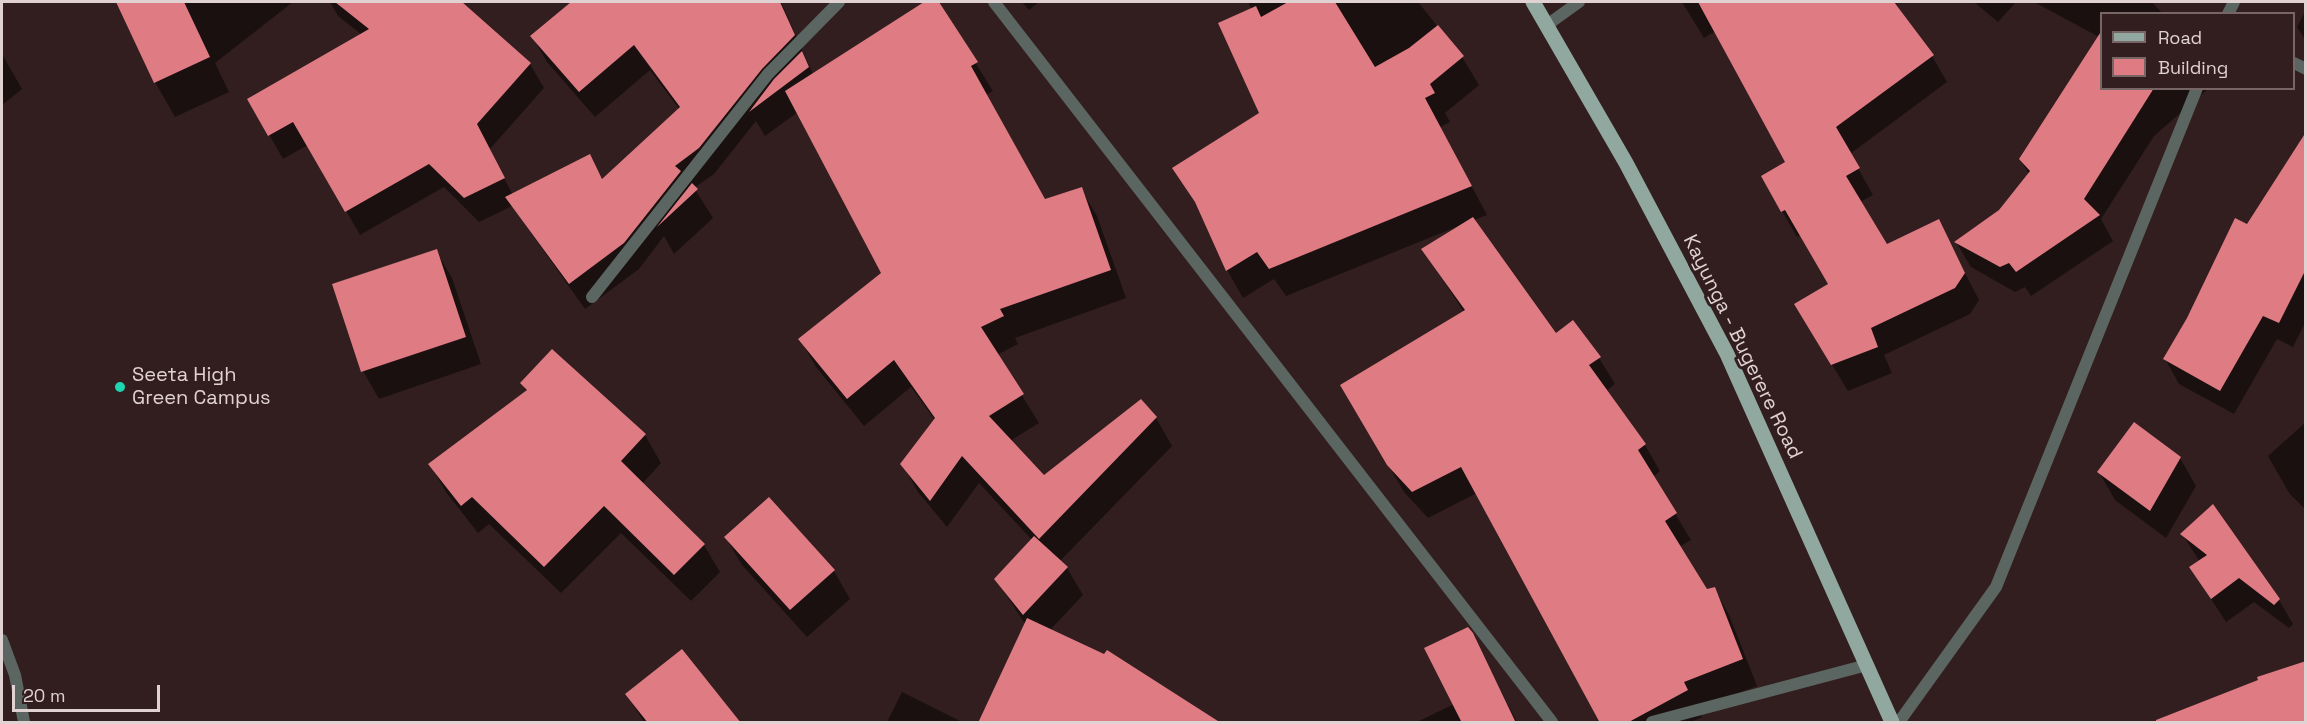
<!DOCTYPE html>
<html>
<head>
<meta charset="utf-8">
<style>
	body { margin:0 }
	#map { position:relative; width:2307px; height:724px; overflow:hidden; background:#321e1f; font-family:"Space Grotesk",sans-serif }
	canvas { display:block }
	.frame { position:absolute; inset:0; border:3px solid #e0d1d2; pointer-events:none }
	.legend { position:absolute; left:2100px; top:12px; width:195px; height:78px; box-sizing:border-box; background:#321e1f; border:2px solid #786667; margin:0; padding:8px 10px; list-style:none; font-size:18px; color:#e0d1d2 }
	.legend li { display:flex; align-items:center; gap:12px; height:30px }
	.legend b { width:30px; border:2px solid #786667 }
	.scale { position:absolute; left:12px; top:685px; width:148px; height:27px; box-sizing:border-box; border:3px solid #e0d1d2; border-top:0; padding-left:8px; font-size:18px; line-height:21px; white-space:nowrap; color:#e0d1d2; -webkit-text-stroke:4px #321e1f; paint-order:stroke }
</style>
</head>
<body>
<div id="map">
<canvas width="2307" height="724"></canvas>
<div class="frame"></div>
<ul class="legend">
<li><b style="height:8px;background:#91a8a1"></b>Road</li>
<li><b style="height:16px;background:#df7b83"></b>Building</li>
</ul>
<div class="scale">20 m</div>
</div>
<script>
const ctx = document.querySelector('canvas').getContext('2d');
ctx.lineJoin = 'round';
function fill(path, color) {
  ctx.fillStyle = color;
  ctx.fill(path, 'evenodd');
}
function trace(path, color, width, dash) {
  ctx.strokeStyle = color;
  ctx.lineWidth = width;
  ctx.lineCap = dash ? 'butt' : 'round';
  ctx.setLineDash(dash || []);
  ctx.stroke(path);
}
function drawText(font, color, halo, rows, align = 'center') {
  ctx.font = font + ' "Space Grotesk",sans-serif';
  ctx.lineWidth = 6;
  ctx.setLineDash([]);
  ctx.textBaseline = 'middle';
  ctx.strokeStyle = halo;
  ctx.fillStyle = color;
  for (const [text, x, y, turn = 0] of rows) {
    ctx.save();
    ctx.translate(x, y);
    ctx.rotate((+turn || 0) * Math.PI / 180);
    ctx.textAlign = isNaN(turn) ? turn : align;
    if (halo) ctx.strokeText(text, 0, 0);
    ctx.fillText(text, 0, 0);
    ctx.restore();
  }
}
fill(new Path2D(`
	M 118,2 L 293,2 L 215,63 L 229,92 L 175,117 L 155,82 Z
	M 330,2 L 448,2 L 464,17 L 470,10 L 530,64 L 544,88 L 489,150 L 513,195 L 589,156 L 603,180 L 680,110 L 650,70 L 595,117 L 547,62 L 532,36 L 574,2 L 688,2 L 703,22 L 732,2 L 781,2 L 813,74 L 926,2 L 937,2 L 993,91 L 986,95 L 1045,201 L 1081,189 L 1097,216 L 1126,298 L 1015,338 L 1018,344 L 997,355 L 1039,423 L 1010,441 L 1043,477 L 1156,418 L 1172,446 L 1060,561 L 1067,568 L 1083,595 L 1050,630 L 1189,704 L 1025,624 L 996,579 L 1032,540 L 979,483 L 947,527 L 918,492 L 902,464 L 935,420 L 911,387 L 864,426 L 816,367 L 800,339 L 882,273 L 798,112 L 765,136 L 756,121 L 714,174 L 694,188 L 713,218 L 674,254 L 664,236 L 639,269 L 585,309 L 512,206 L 479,222 L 444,187 L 360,235 L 308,145 L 283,159 L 249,99 L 362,35 L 338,16 Z
	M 1022,2 L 1039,2 L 1029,10 Z
	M 1248,2 L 1418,2 L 1462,57 L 1479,85 L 1445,113 L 1450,122 L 1440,127 L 1487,215 L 1474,220 L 1555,335 L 1599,358 L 1615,384 L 1606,391 L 1645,445 L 1660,471 L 1653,477 L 1691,540 L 1679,547 L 1706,591 L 1714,588 L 1729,615 L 1757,686 L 1698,709 L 1702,717 L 1691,722 L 1602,722 L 1477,493 L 1428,518 L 1404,492 L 1342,385 L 1464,312 L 1423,249 L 1456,227 L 1286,296 L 1274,279 L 1243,298 L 1227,270 L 1201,212 L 1174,168 L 1261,113 L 1252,10 Z
	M 1682,2 L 1892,2 L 1932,56 L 1947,82 L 1850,154 L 1873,195 L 1860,202 L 1887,246 L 1938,221 L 1979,300 L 1970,314 L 1884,355 L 1892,373 L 1848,391 L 1811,330 L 1830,285 L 1801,235 L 1797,237 L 1782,211 L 1787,163 L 1716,31 L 1704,38 Z
	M 1974,2 L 2016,2 L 1998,22 Z
	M 2034,2 L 2152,2 L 2163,14 L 2102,14 L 2102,88 L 2209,88 L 2154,136 L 2101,219 L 2113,241 L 2031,296 L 2025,287 L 2015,292 L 1971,267 L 1956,242 L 2000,212 L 2029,174 L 2020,159 L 2099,37 Z
	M 2306,10 L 2306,41 L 2297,27 Z
	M 2,54 L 22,89 L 2,105 Z
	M 2306,160 L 2306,321 L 2293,347 L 2277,339 L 2234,414 L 2179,384 L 2165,359 L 2247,226 Z
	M 436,251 L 452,278 L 481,364 L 379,399 L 363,371 Z
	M 552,351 L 645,435 L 661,463 L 642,484 L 704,545 L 720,572 L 691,601 L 621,533 L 561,593 L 489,524 L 478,533 L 446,492 L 430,465 L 527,392 L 522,384 Z
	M 2306,422 L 2306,510 L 2289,493 L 2268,456 Z
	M 2180,458 L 2196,486 L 2166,538 L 2115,500 L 2099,472 Z
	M 769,499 L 834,571 L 850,599 L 807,637 L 742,565 L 726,538 Z
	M 2182,534 L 2279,600 L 2293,624 L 2289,628 L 2254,602 L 2226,622 L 2191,568 L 2200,562 Z
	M 1483,656 L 1517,722 L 1417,722 L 1454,704 Z
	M 902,692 L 962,722 L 887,722 Z
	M 627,695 L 739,722 L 644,722 Z`), '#0007');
fill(new Path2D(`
	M 116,2 L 184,2 L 210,57 L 154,83 Z
	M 335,2 L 462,2 L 531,63 L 477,124 L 505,178 L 464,198 L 429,164 L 345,212 L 293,122 L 268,136 L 247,99 L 369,29 Z
	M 571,2 L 780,2 L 795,35 L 762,69 L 699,148 L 675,166 L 681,171 L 624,243 L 569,284 L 505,197 L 590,154 L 602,179 L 680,107 L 634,45 L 579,92 L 530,36 Z
	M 924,2 L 939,2 L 978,62 L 971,66 L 1045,199 L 1082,187 L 1111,270 L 1000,309 L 1004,316 L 981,327 L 1024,394 L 989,416 L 1044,475 L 1141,399 L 1157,417 L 1039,539 L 962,456 L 930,501 L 900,464 L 935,418 L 894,360 L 847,399 L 798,339 L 881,273 L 785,91 Z
	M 1288,2 L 1335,2 L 1375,67 L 1409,48 L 1438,25 L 1464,56 L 1430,84 L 1435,93 L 1425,98 L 1472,186 L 1269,269 L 1257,252 L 1226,271 L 1195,202 L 1172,168 L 1259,113 L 1218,23 L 1256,6 L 1261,17 Z
	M 1698,2 L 1894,2 L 1934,55 L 1836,127 L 1860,168 L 1846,176 L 1887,244 L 1939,219 L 1965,273 L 1955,288 L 1871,328 L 1878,347 L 1831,365 L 1794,304 L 1828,284 L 1785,210 L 1781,212 L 1761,176 L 1785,162 Z
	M 2102,30 L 2102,88 L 2154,88 L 2084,199 L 2100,215 L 2016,272 L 2009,263 L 2000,267 L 1954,242 L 1999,210 L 2030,171 L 2019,159 Z
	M 802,51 L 809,67 L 749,112 L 774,79 Z
	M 2306,132 L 2306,269 L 2279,323 L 2263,316 L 2220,391 L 2163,359 L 2187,318 L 2235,218 L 2247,224 Z
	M 692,183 L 698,189 L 657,227 Z
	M 1473,217 L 1556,333 L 1573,320 L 1601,357 L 1589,365 L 1646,444 L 1638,450 L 1677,513 L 1665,521 L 1707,589 L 1715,587 L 1743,659 L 1684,682 L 1688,690 L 1627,723 L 1600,723 L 1461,467 L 1412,492 L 1387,465 L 1340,385 L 1465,310 L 1421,249 Z
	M 437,249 L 466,337 L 361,372 L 332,284 Z
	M 552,349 L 646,434 L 621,461 L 705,544 L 674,575 L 604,506 L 544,567 L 472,497 L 461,506 L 428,464 L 527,390 L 520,383 Z
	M 2134,422 L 2181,457 L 2150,511 L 2097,472 Z
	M 769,497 L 835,570 L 790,610 L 724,537 Z
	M 2213,504 L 2280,599 L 2274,605 L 2239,578 L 2211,599 L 2189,567 L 2207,555 L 2180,534 Z
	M 1034,536 L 1068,567 L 1023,615 L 994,579 Z
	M 1027,618 L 1104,654 L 1107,650 L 1221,723 L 978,723 Z
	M 1468,627 L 1473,633 L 1516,723 L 1462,723 L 1424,648 Z
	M 682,649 L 741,723 L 648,723 L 625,694 Z
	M 2306,661 L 2306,723 L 2156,723 L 2156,720 L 2258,680 L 2257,677 Z`), '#df7b83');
trace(new Path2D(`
	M 2,640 L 15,675 L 24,722`), '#5b6662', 12);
trace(new Path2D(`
	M 994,2 L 1552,722
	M 2228,14 L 2234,2
	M 1547,25 L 1579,2
	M 2294,63 L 2306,69
	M 592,297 L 768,74 L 839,2
	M 1652,722 L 1867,665
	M 1899,722 L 1996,587 L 2197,88`), '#5b6662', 12);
trace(new Path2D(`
	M 1533,2 L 1626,163 L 1727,354 L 1892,722`), '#91a8a1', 15);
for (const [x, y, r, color] of [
	[120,387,6,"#1cd5b1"]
]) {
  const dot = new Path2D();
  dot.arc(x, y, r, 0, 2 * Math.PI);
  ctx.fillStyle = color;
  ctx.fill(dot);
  trace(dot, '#321e1f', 2);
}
drawText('20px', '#e0d1d2', '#321e1f', [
	["Kayunga - Bugerere Road",1742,347,64]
]);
drawText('20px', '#e0d1d2', '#321e1f', [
	["Seeta High",132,376],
	["Green Campus",132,399]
], 'left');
</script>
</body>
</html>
